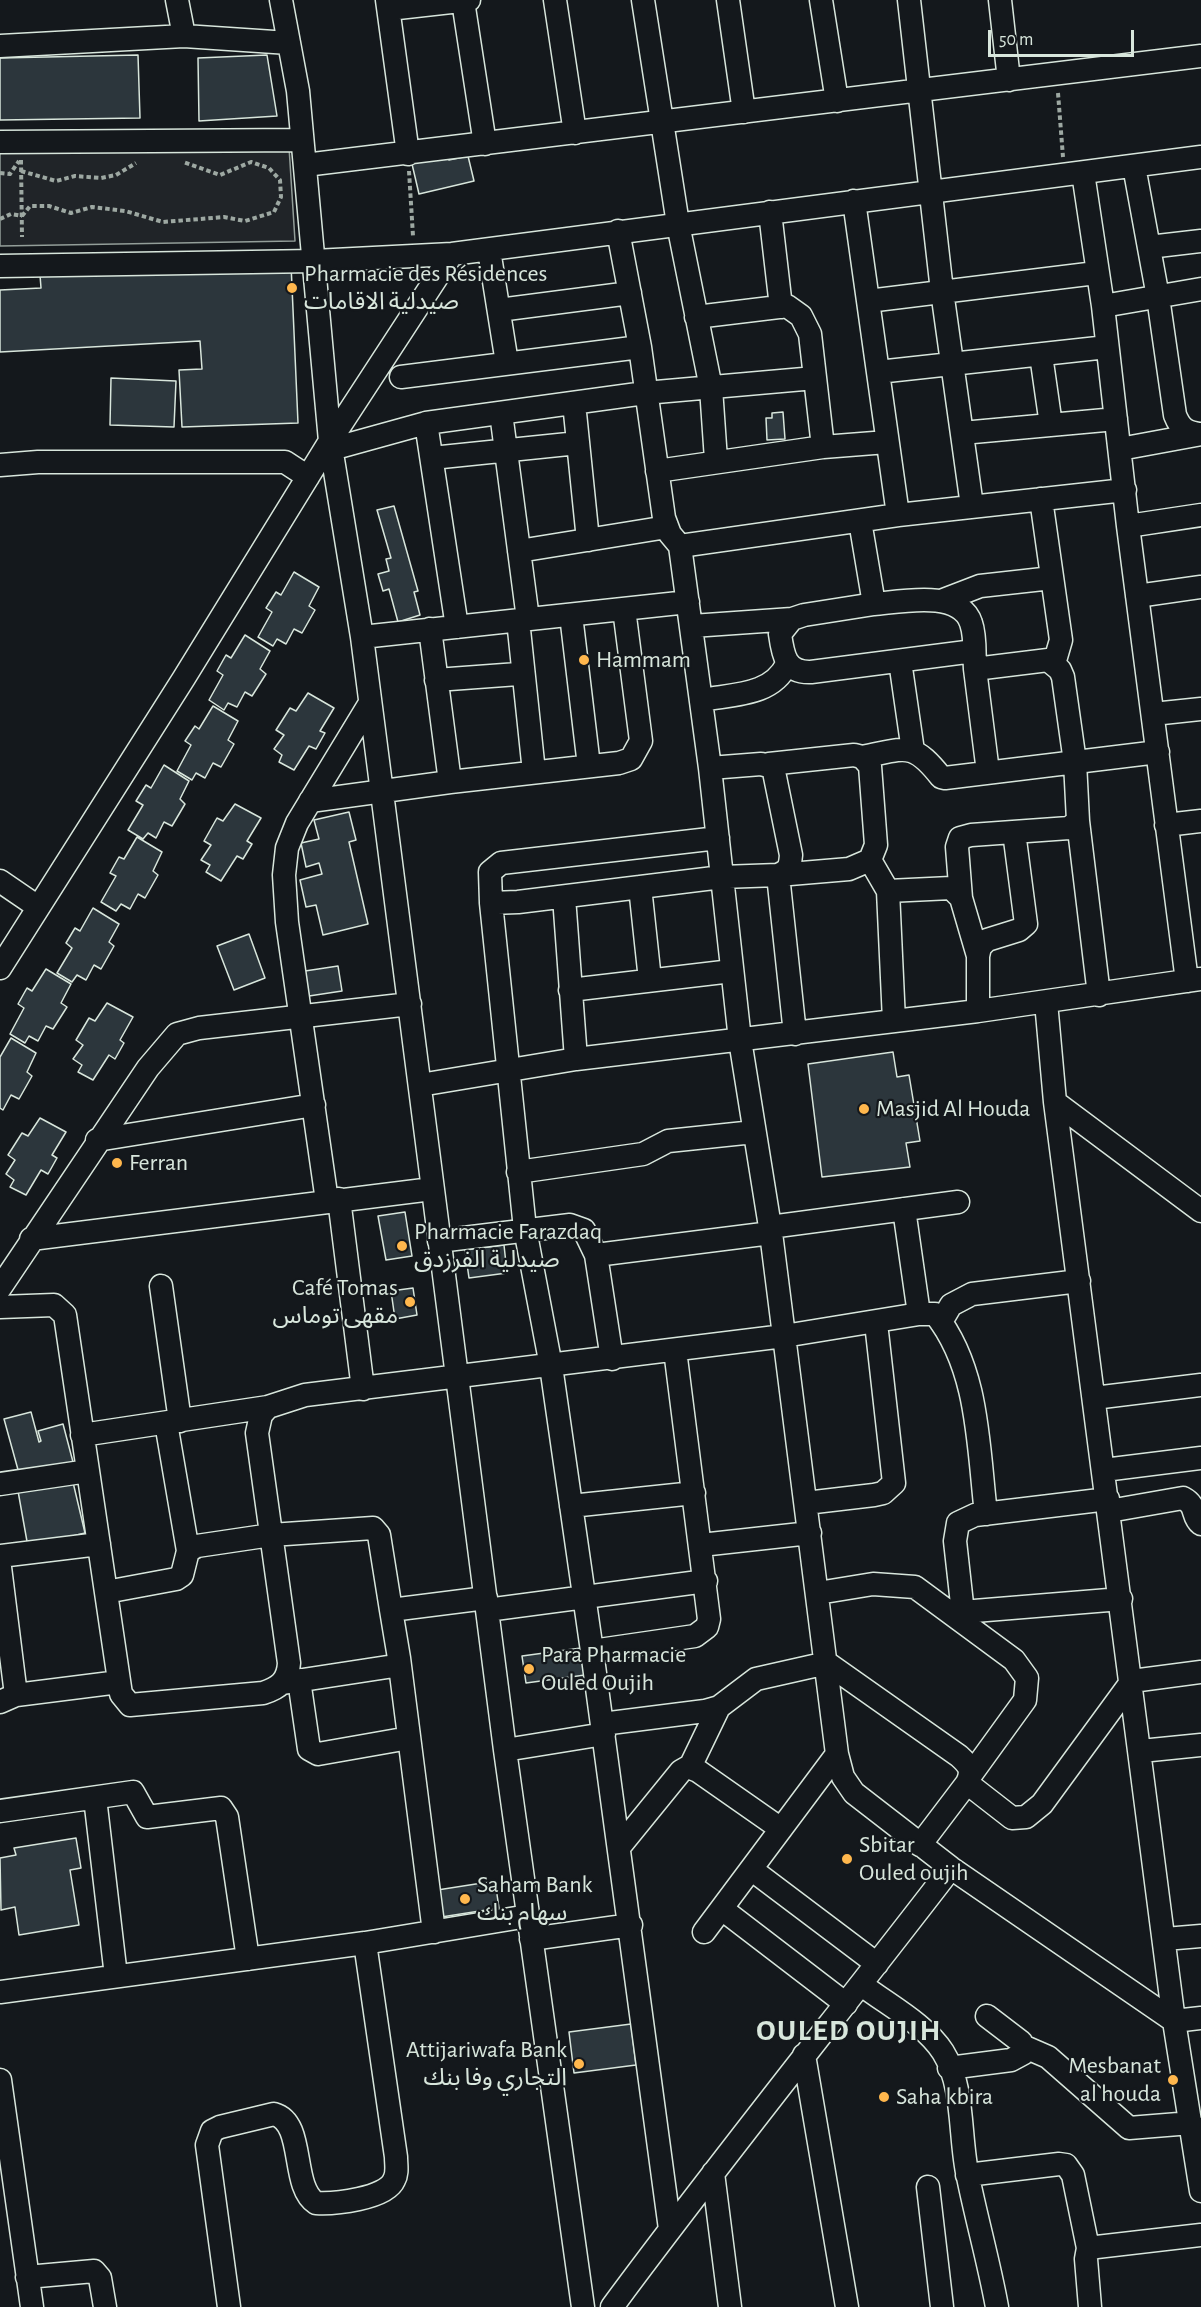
<!DOCTYPE html>
<html>
<head>
<meta charset="utf-8">
<style>
	body { margin:0 }
	#map { position:relative; width:1201px; height:2307px; overflow:hidden; background:#14181c; font-family:"Alegreya Sans",sans-serif }
	canvas { display:block }
	.scale { position:absolute; left:988px; top:30px; width:146px; height:27px; box-sizing:border-box; border:3px solid #d8e6dc; border-top:0; padding-left:8px; font-size:18px; line-height:21px; white-space:nowrap; color:#d8e6dc; -webkit-text-stroke:4px #14181c; paint-order:stroke }
</style>
</head>
<body>
<div id="map">
<canvas width="1201" height="2307"></canvas>
<div class="scale">50 m</div>
</div>
<script>
const ctx = document.querySelector('canvas').getContext('2d');
ctx.lineJoin = 'round';
function fill(path, color) {
  ctx.fillStyle = color;
  ctx.fill(path, 'evenodd');
}
function trace(path, color, width, dash) {
  ctx.strokeStyle = color;
  ctx.lineWidth = width;
  ctx.lineCap = dash ? 'butt' : 'round';
  ctx.setLineDash(dash || []);
  ctx.stroke(path);
}
function drawText(font, color, halo, rows, align = 'center') {
  ctx.font = font + ' "Alegreya Sans","Noto Sans Arabic",sans-serif';
  ctx.lineWidth = 4.5;
  ctx.setLineDash([]);
  ctx.textBaseline = 'middle';
  ctx.strokeStyle = halo;
  ctx.fillStyle = color;
  for (const [text, x, y, turn = 0] of rows) {
    ctx.save();
    ctx.translate(x, y);
    ctx.rotate((+turn || 0) * Math.PI / 180);
    ctx.textAlign = isNaN(turn) ? turn : align;
    if (halo) ctx.strokeText(text, 0, 0);
    ctx.fillText(text, 0, 0);
    ctx.restore();
  }
}
const green = new Path2D(`
	M 0,147 L 289,147 L 295,241 L 0,246 Z`);
fill(green, '#202428');
trace(green, '#939e99', 1.5);
const building = new Path2D(`
	M 138,55 L 140,118 L 0,120 L 0,58 Z
	M 267,55 L 277,116 L 199,121 L 198,58 Z
	M 448,155 L 449,160 L 468,156 L 474,181 L 419,194 L 412,164 Z
	M 291,264 L 298,423 L 182,427 L 179,370 L 202,369 L 200,341 L 0,352 L 0,290 L 41,288 L 40,275 Z
	M 111,378 L 176,381 L 174,427 L 110,425 Z
	M 783,412 L 785,439 L 767,440 L 766,418 L 772,418 L 772,413 Z
	M 394,506 L 418,591 L 414,592 L 420,615 L 398,622 L 389,589 L 383,591 L 378,574 L 389,571 L 386,559 L 391,558 L 377,510 Z
	M 294,572 L 319,587 L 309,606 L 315,610 L 302,633 L 294,629 L 286,644 L 277,639 L 273,646 L 258,637 L 272,612 L 266,608 L 276,592 L 281,595 Z
	M 245,635 L 270,651 L 260,669 L 266,674 L 252,696 L 245,692 L 237,707 L 228,703 L 224,710 L 209,700 L 223,675 L 217,671 L 226,655 L 231,658 Z
	M 308,693 L 334,708 L 320,731 L 325,733 L 316,749 L 309,746 L 294,770 L 279,762 L 282,755 L 274,749 L 284,735 L 276,730 L 290,708 L 296,711 Z
	M 213,706 L 238,721 L 228,740 L 234,744 L 221,767 L 213,763 L 205,778 L 196,773 L 192,780 L 177,771 L 191,745 L 185,741 L 195,726 L 199,729 Z
	M 164,765 L 189,781 L 180,799 L 185,804 L 172,826 L 164,822 L 156,838 L 148,833 L 143,839 L 128,830 L 143,805 L 136,801 L 146,785 L 151,788 Z
	M 235,804 L 261,818 L 247,841 L 252,844 L 243,859 L 237,856 L 221,881 L 206,872 L 210,865 L 201,860 L 211,845 L 204,841 L 217,818 L 223,821 Z
	M 349,812 L 356,840 L 349,842 L 368,924 L 323,935 L 316,905 L 306,907 L 300,880 L 322,874 L 319,863 L 306,867 L 301,843 L 319,839 L 314,820 Z
	M 137,837 L 162,852 L 153,871 L 158,875 L 145,898 L 138,894 L 130,909 L 121,904 L 116,911 L 101,902 L 116,876 L 110,873 L 119,857 L 124,859 Z
	M 93,908 L 119,924 L 109,942 L 114,946 L 101,969 L 94,965 L 86,980 L 77,975 L 72,982 L 57,973 L 72,948 L 66,943 L 75,928 L 80,931 Z
	M 249,934 L 265,978 L 234,990 L 217,946 Z
	M 338,966 L 342,991 L 309,996 L 305,971 Z
	M 46,969 L 71,984 L 61,1003 L 67,1007 L 53,1029 L 46,1026 L 38,1041 L 29,1036 L 25,1043 L 10,1034 L 24,1008 L 18,1004 L 27,988 L 32,991 Z
	M 107,1003 L 133,1017 L 120,1040 L 124,1043 L 115,1059 L 109,1055 L 93,1080 L 78,1072 L 82,1065 L 73,1059 L 83,1045 L 76,1040 L 89,1018 L 95,1021 Z
	M 11,1038 L 36,1053 L 27,1072 L 32,1076 L 19,1099 L 11,1095 L 3,1110 L 0,1108 L 0,1057 Z
	M 893,1052 L 897,1077 L 909,1075 L 920,1141 L 906,1143 L 910,1167 L 822,1177 L 808,1064 Z
	M 40,1118 L 66,1132 L 52,1155 L 57,1158 L 48,1174 L 41,1170 L 26,1195 L 10,1187 L 14,1180 L 6,1174 L 15,1160 L 8,1155 L 22,1133 L 28,1136 Z
	M 405,1212 L 412,1256 L 386,1260 L 378,1216 Z
	M 504,1245 L 507,1273 L 469,1278 L 465,1250 Z
	M 413,1288 L 417,1315 L 395,1319 L 391,1291 Z
	M 31,1412 L 39,1442 L 41,1441 L 38,1431 L 63,1424 L 73,1462 L 20,1477 L 4,1419 Z
	M 72,1478 L 85,1533 L 28,1547 L 18,1491 Z
	M 581,1648 L 585,1675 L 526,1683 L 522,1656 Z
	M 76,1838 L 81,1868 L 70,1870 L 79,1925 L 19,1935 L 15,1907 L 1,1910 L 0,1858 L 16,1855 L 14,1848 Z
	M 495,1881 L 499,1908 L 435,1918 L 431,1891 Z
	M 631,2024 L 636,2065 L 574,2073 L 569,2032 Z`);
fill(building, '#2c363c');
trace(building, '#d8e6dc', 1.5);
const minor = new Path2D(`
	M 177,0 L 184,36
	M 281,0 L 298,91 L 330,441 L 362,637 L 505,1750 L 583,2307
	M 387,0 L 408,154
	M 555,0 L 575,133
	M 643,0 L 678,224 L 711,388 L 716,460
	M 728,0 L 744,112
	M 821,0 L 837,101
	M 909,0 L 942,291 L 972,506
	M 1000,0 L 1009,80
	M 463,1 L 485,144
	M 389,9 L 469,0
	M 0,46 L 184,36 L 289,43
	M 0,142 L 302,140
	M 305,165 L 1201,56
	M 1134,166 L 1158,297 L 1175,415 C 1180,428 1186,432 1199,434
	M 1083,173 L 1103,306 L 1128,526 L 1187,981
	M 854,201 L 898,515
	M 770,212 L 781,307
	M 618,231 L 640,347 L 664,518 L 670,534 L 680,546 L 710,768 L 740,1040 L 771,1233 L 837,1754 L 843,1777 L 854,1793 L 951,1868 L 1174,2021 L 1201,2018
	M 1149,247 L 1201,241
	M 489,250 L 507,363
	M 0,266 L 314,261 L 452,254 L 1201,157
	M 868,301 L 1096,273
	M 1103,306 L 1201,289
	M 499,310 L 630,293
	M 696,317 L 787,306 L 801,316 L 810,334 L 823,447
	M 1041,355 L 1051,425
	M 878,372 L 1107,347
	M 401,377 L 640,347
	M 574,403 L 588,540
	M 501,413 L 528,619
	M 426,423 L 457,627
	M 962,433 L 1116,419
	M 332,449 L 426,423 L 645,393 L 815,378
	M 1120,449 L 1201,434
	M 432,458 L 578,443
	M 0,465 L 38,462 L 285,462 L 308,477
	M 657,471 L 823,447 L 887,442
	M 1041,499 L 1061,640 L 1054,664
	M 860,521 L 874,604 C 900,602 960,589 971,623 C 976,637 974,655 975,669 L 1048,660 L 1060,670 L 1063,677 L 1075,762 L 1078,821 L 1069,828 L 971,835 L 960,838 L 957,847 L 961,898
	M 1128,526 L 1201,515
	M 680,546 L 898,515 L 1125,490
	M 519,551 L 667,527
	M 1137,596 L 1201,587
	M 941,601 L 980,586 L 1052,578
	M 874,604 L 804,615 L 792,619 L 780,634 C 783,656 786,673 811,672 L 974,651
	M 571,615 L 589,766
	M 518,620 L 524,677
	M 692,626 L 792,619
	M 430,629 L 450,782
	M 362,637 L 688,602
	M 900,661 L 913,751
	M 975,669 L 988,772
	M 436,680 L 518,674 L 524,677 L 534,772
	M 702,700 C 733,694 772,696 787,664
	M 1153,714 L 1201,709
	M 862,757 C 905,749 912,740 941,777 L 945,778 L 1158,752
	M 769,764 L 854,755 L 862,757 L 870,766 L 876,845 L 870,860 L 849,869 L 778,875 L 795,1034
	M 710,768 L 761,764 L 773,767 L 791,855 C 790,867 789,870 778,875 L 722,877 L 518,902 L 491,903 L 490,872 L 501,863 L 718,838
	M 310,801 L 450,782 L 619,763 L 631,759 L 641,741 L 624,609
	M 1078,821 L 1099,995
	M 1166,825 L 1201,821
	M 870,860 L 888,891 L 894,1021
	M 0,881 L 38,907
	M 640,887 L 650,980
	M 888,891 L 951,888 L 961,898 L 978,956
	M 564,897 L 576,1059
	M 491,903 L 525,1229 L 551,1366 L 592,1651 L 670,2229
	M 0,968 L 184,678 L 330,441 L 452,254
	M 570,990 L 732,971
	M 1046,1002 L 1055,1102 L 1174,2021 L 1201,2191
	M 978,1011 L 978,956 L 980,947 L 987,940 L 1019,930 L 1026,924 L 1014,832
	M 420,1085 L 576,1059 L 978,1011 L 1200,979
	M 1055,1102 L 1201,1211
	M 97,1140 L 314,1105
	M 518,1172 L 643,1154 L 668,1141 L 754,1132
	M 339,1199 L 363,1389
	M 327,1201 L 287,922 L 284,875 L 287,848 L 297,823 L 370,703
	M 904,1209 L 919,1314
	M 770,1227 L 958,1202
	M 31,1239 L 432,1189
	M 439,1241 L 570,1225 L 584,1230 L 596,1255 L 612,1359
	M 596,1255 L 771,1233
	M 161,1286 L 180,1421
	M 0,1288 L 148,1068 L 177,1034 L 199,1028 L 410,1004
	M 0,1307 L 54,1305 L 65,1315 L 121,1694 L 130,1705 L 263,1693 C 279,1688 288,1681 289,1663 L 257,1433 L 261,1415 L 268,1407 L 305,1395 L 784,1336 L 919,1314 L 935,1314 C 979,1369 978,1446 986,1514
	M 941,1322 L 951,1305 L 972,1294 L 1079,1281
	M 1094,1398 L 1201,1385
	M 166,1423 L 188,1551
	M 82,1435 L 268,1407
	M 1104,1470 L 1201,1458
	M 0,1484 L 88,1471
	M 806,1503 L 874,1495 L 883,1493 L 894,1483 L 876,1323
	M 571,1506 L 694,1493
	M 1109,1511 L 1183,1498 C 1198,1506 1191,1516 1201,1524
	M 701,1545 L 810,1533
	M 0,1556 L 99,1544
	M 0,1567 L 16,1695
	M 106,1592 L 176,1579 L 182,1575 L 188,1551 L 197,1546 L 271,1535 L 373,1528 L 379,1535 L 391,1610
	M 818,1593 L 873,1584 L 915,1587 L 1014,1660 L 1027,1678 L 1025,1700 L 970,1776
	M 487,1610 L 706,1581
	M 962,1612 L 1121,1599
	M 964,1622 L 955,1541 L 958,1523 L 975,1515 L 1108,1499
	M 592,1651 L 695,1636 L 707,1627 L 709,1619 L 675,1350
	M 399,1658 L 434,1932
	M 299,1680 L 309,1749 L 318,1754 L 409,1738
	M 283,1683 L 394,1666 L 399,1658 L 391,1610 L 486,1598
	M 0,1702 L 16,1695 L 119,1682
	M 602,1724 L 705,1711 L 719,1707 L 756,1679 L 827,1663 L 959,1756 C 969,1765 973,1770 967,1783 L 920,1845
	M 505,1750 L 604,1734
	M 1141,1751 L 1201,1745
	M 690,1767 L 719,1707
	M 967,1783 L 1012,1818 L 1026,1817 L 1042,1804 L 1132,1681 L 1201,1672
	M 95,1798 L 116,1976
	M 0,1811 L 133,1792 L 147,1817 L 221,1808 L 227,1817 L 248,1959
	M 620,1846 L 681,1771 L 688,1767 L 698,1771 L 781,1829
	M 751,1869 L 877,1964
	M 722,1909 L 846,2004
	M 704,1932 L 837,1754
	M 531,1939 L 631,1925
	M 1165,1939 L 1201,1936
	M 862,1985 C 888,2005 925,2024 943,2052 C 965,2087 959,2138 968,2177 C 977,2221 989,2263 997,2307
	M 0,1992 L 365,1943 L 528,1916
	M 1025,2047 L 1048,2057 L 1129,2128 L 1191,2123
	M 804,2055 L 847,2307
	M 949,2068 L 1011,2060 L 1024,2053 L 1021,2042 L 987,2016
	M 0,2080 L 32,2307
	M 713,2173 L 730,2307
	M 967,2175 L 1059,2164 L 1066,2165 L 1073,2175 L 1088,2248
	M 928,2187 L 942,2307
	M 27,2277 L 94,2271 L 100,2278 L 105,2307
	M 229,2307 L 207,2145 L 212,2131 L 220,2127 L 274,2114 C 306,2123 290,2186 316,2203 C 334,2204 386,2199 394,2180 C 398,2173 396,2165 396,2157 L 365,1943
	M 612,2307 C 722,2158 838,2015 951,1868
	M 1090,2307 L 1086,2259 L 1088,2248 L 1201,2235`);
trace(minor, '#d8e6dc', 25);
trace(new Path2D(`
	M 1058,93 L 1063,157
	M 21,160 L 22,237
	M 21,171 L 56,181 L 75,176 L 101,178 L 116,175 L 136,163
	M 409,171 L 413,236
	M 0,173 L 10,174 L 19,161
	M 22,216 L 30,206 L 49,206 L 71,213 L 92,207 L 125,211 L 163,222 L 224,217 L 245,221 L 274,212 L 281,197 L 280,180 L 269,168 L 251,162 L 220,175 L 183,162
	M 0,219 L 11,214 L 22,216`), '#9da8a2', 4, [4.5, 3]);
trace(minor, '#14181c', 22);
for (const [x, y, r, color] of [
	[292,288,6,"#ffb74d"],
	[584,660,6,"#ffb74d"],
	[864,1109,6,"#ffb74d"],
	[117,1163,6,"#ffb74d"],
	[402,1246,6,"#ffb74d"],
	[410,1302,6,"#ffb74d"],
	[529,1669,6,"#ffb74d"],
	[847,1859,6,"#ffb74d"],
	[465,1899,6,"#ffb74d"],
	[579,2064,6,"#ffb74d"],
	[1173,2080,6,"#ffb74d"],
	[884,2097,6,"#ffb74d"]
]) {
  const dot = new Path2D();
  dot.arc(x, y, r, 0, 2 * Math.PI);
  ctx.fillStyle = color;
  ctx.fill(dot);
  trace(dot, '#14181c', 2);
}
drawText('24px', '#d8e6dc', '#14181c', [
	["Pharmacie des Résidences",304,274],
	["صيدلية الاقامات",304,302],
	["Hammam",596,660],
	["Masjid Al Houda",876,1109],
	["Ferran",129,1163],
	["Pharmacie Farazdaq",414,1232],
	["صيدلية الفرزدق",414,1260],
	["Café Tomas",398,1288,"right"],
	["مقهى توماس",398,1316,"right"],
	["Para Pharmacie",541,1655],
	["Ouled Oujih",541,1683],
	["Sbitar",859,1845],
	["Ouled oujih",859,1873],
	["Saham Bank",477,1885],
	["سهام بنك",477,1913],
	["Attijariwafa Bank",567,2050,"right"],
	["التجاري وفا بنك",567,2078,"right"],
	["Mesbanat",1161,2066,"right"],
	["al houda",1161,2094,"right"],
	["Saha kbira",896,2097]
], 'left');
ctx.letterSpacing = '1.5px';
drawText('bold 30px', '#d8e6dc', '#14181c', [
	["OULED OUJIH",849,2031]
]);
ctx.letterSpacing = '0px';
</script>
</body>
</html>
